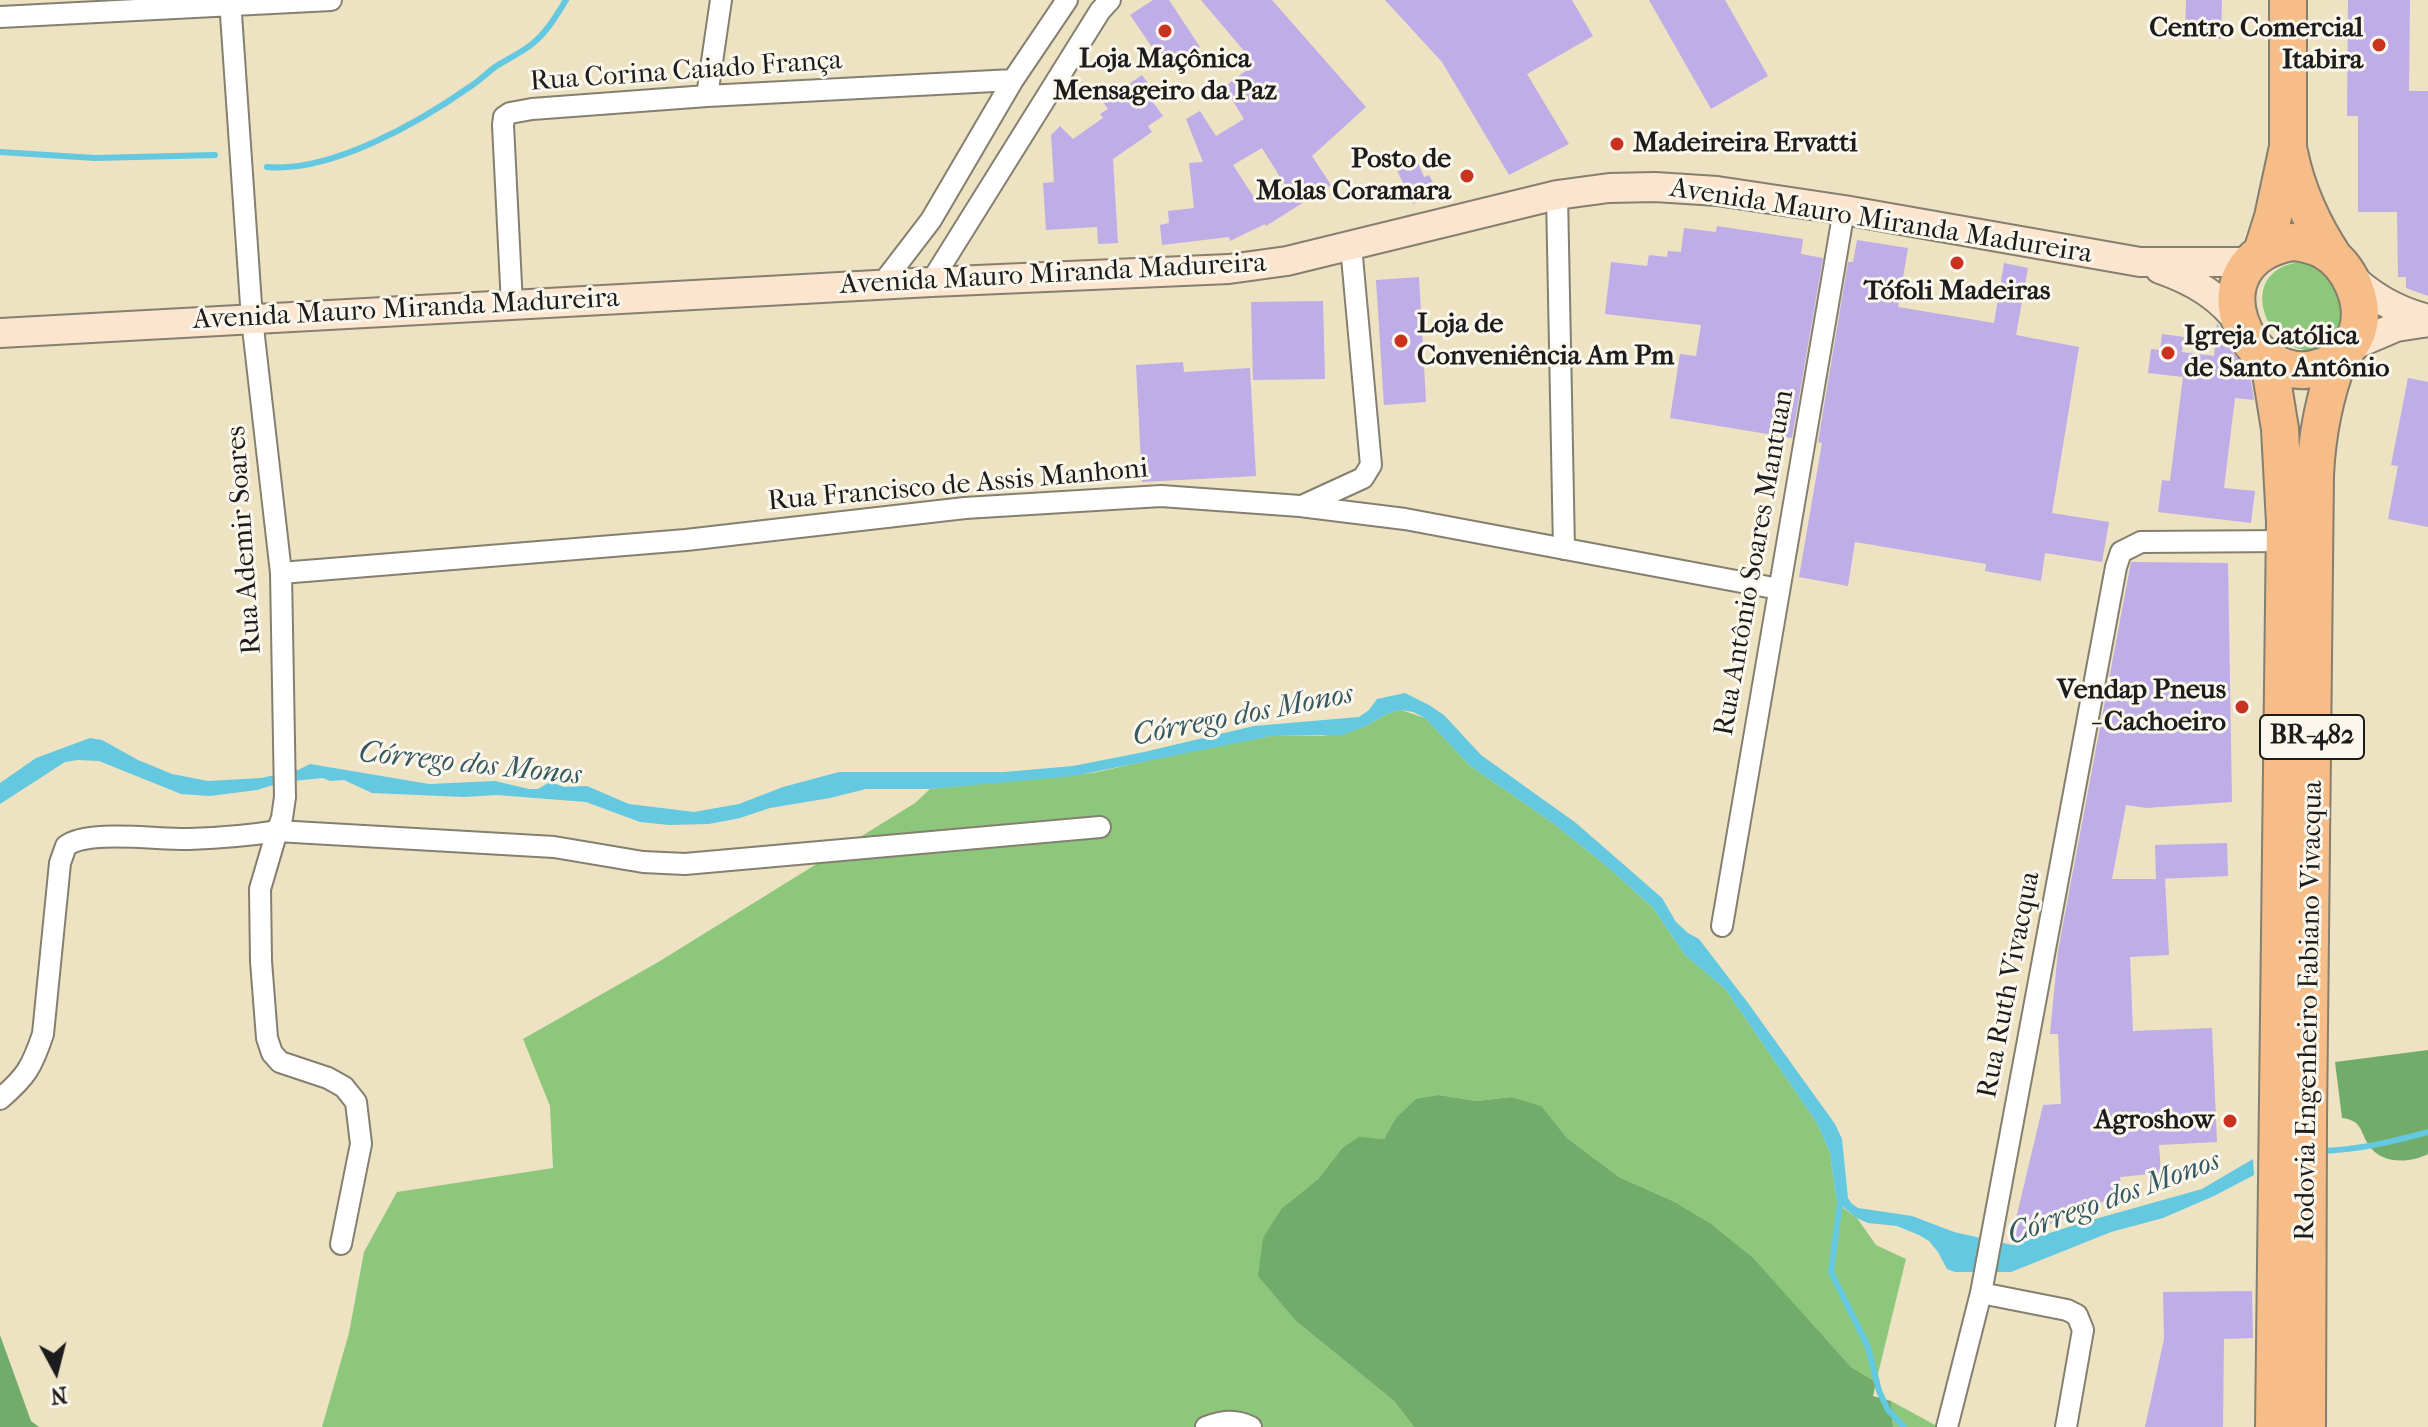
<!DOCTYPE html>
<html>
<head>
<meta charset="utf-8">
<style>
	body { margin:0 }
	#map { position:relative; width:2428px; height:1427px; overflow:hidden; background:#ede2c2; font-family:"IM FELL French Canon",serif }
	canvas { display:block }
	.north { position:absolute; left:16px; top:1331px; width:80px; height:80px; -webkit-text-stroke:6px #fbf7ec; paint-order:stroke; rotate:173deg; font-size:22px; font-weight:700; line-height:32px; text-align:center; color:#1c1c1c }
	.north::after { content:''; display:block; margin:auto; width:28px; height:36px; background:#1c1c1c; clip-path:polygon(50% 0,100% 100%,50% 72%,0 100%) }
</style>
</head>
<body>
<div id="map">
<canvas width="2428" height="1427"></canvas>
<div class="north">N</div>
</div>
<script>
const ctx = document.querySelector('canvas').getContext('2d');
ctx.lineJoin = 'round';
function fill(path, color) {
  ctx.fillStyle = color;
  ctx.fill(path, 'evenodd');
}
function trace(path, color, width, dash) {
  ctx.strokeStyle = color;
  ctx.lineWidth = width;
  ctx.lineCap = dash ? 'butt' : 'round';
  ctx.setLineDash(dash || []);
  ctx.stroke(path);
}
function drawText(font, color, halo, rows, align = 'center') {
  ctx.font = font + ' "IM FELL French Canon",serif';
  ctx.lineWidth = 6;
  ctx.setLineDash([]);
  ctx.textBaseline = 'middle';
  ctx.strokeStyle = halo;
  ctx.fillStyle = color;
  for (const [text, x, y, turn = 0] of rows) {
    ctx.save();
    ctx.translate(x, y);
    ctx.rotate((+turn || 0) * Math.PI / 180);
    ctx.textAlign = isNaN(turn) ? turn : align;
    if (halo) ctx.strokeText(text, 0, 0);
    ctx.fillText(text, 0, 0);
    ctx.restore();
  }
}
fill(new Path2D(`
	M 2299,262 C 2328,266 2332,284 2345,307 C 2343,314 2342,324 2339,331 C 2337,336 2331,341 2326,344 C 2280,375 2224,274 2299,262 Z
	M 1401,710 L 1425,718 L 1469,765 L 1554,824 L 1610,869 L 1653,908 L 1685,955 L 1726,990 L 1817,1123 L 1830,1153 L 1836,1197 L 1842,1207 L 1857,1218 L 1876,1245 L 1906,1259 L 1876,1382 L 1851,1367 L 1752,1258 L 1710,1223 L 1675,1202 L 1619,1177 L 1567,1138 L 1540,1106 L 1512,1097 L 1477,1101 L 1439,1095 L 1395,1119 L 1384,1139 L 1359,1138 L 1342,1148 L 1318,1179 L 1282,1208 L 1297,1322 L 1394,1401 L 1414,1427 L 322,1427 L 349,1333 L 364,1252 L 397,1192 L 553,1168 L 550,1106 L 523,1039 L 660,961 L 915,803 L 930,789 L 1093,773 L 1178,754 L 1271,736 L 1323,736 L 1364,727 L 1387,714 Z
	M 1891,1401 L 1935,1425 L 1935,1427 L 1893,1427 Z`), '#8dc77b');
fill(new Path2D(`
	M 2428,1050 L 2428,1154 C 2409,1164 2380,1164 2368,1144 C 2359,1129 2362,1121 2342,1118 L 2335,1062 Z
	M 1439,1095 L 1477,1101 L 1512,1097 L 1541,1106 L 1567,1138 L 1619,1177 L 1675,1202 L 1710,1223 L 1753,1258 L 1851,1367 L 1876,1382 L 1873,1396 L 1891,1401 L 1893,1427 L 1414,1427 L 1394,1401 L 1297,1322 L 1258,1276 L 1263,1238 L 1282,1208 L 1318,1179 L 1342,1148 L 1359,1137 L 1384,1139 L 1395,1119 L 1416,1099 Z
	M 0,1335 L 31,1421 L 39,1427 L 0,1427 Z`), '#72ac6b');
fill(new Path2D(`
	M 1405,693 L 1429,705 L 1444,715 L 1481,755 L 1576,823 L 1662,898 L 1676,922 L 1688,933 L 1699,939 L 1748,1003 L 1835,1124 L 1842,1139 L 1848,1198 L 1851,1203 L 1858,1208 L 1912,1216 L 1954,1232 L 2012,1245 L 2081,1223 L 2202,1189 L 2253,1159 L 2254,1175 L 2214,1196 L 2163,1218 L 2111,1232 L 2011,1272 L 1955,1272 L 1947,1269 L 1938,1252 L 1929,1241 L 1919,1235 L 1897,1226 L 1868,1223 L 1857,1218 L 1843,1207 L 1836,1197 L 1830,1153 L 1817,1123 L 1726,990 L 1685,955 L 1653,908 L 1610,869 L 1554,824 L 1469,765 L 1425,718 L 1413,712 L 1401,710 L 1387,714 L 1364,727 L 1342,735 L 1271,736 L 1074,776 L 930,789 L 866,789 L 830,798 L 770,808 L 740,818 L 709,824 L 669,825 L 640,822 L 586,802 L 497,795 L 464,797 L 372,793 L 344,780 L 330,781 L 323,778 L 283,782 L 257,790 L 210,796 L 181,794 L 99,761 L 78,760 L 65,762 L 0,804 L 0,783 L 36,758 L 90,738 L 102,740 L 138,760 L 172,774 L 208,781 L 261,778 L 298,770 L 310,764 L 429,784 L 495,781 L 529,789 L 538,789 L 550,782 L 564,787 L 587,786 L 629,804 L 694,812 L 739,804 L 783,787 L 839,772 L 1004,772 L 1073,766 L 1144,752 L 1254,726 L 1359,717 L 1369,710 L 1377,699 Z`), '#63c8e0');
trace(new Path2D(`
	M 0,152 L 95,158 L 215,155
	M 267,167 C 331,173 420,122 471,86 C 480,80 487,73 495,67 C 507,59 521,53 532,44 C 547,32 556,16 566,0
	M 2320,1151 C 2358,1150 2392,1142 2428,1132
	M 1841,1195 L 1831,1272 L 1868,1347 L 1879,1391 L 1888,1410 L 1904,1427`), '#63c8e0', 6);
fill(new Path2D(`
	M 1153,0 L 1169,0 L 1200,47 L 1167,69 L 1130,15 Z
	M 1201,0 L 1272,0 L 1366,107 L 1312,156 L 1331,185 L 1266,226 L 1265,224 L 1230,241 L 1229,237 L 1162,245 L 1160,225 L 1169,223 L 1168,211 L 1194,208 L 1189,163 L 1203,162 L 1186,119 L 1200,111 L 1216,136 L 1244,119 L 1224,87 L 1255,64 ZM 1262,148 L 1285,185 L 1257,202 L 1233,165 Z
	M 1385,0 L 1572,0 L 1593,36 L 1527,74 L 1569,144 L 1509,175 L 1442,62 Z
	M 1649,0 L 1725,0 L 1768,76 L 1711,109 Z
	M 2186,0 L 2222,0 L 2221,39 L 2185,37 Z
	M 2348,0 L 2410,0 L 2409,91 L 2428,91 L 2428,296 L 2406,288 L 2406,277 L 2398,277 L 2397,212 L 2358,212 L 2358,116 L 2347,116 Z
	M 1142,75 L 1152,89 L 1147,94 L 1163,116 L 1148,126 L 1152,132 L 1113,159 L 1118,243 L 1098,244 L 1097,227 L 1046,230 L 1043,183 L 1054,182 L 1051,135 L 1060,126 L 1073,139 L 1103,118 L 1100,114 L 1108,109 L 1103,102 Z
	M 1411,159 L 1414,165 L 1418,163 L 1424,177 L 1429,175 L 1438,192 L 1413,204 L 1395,166 Z
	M 1717,226 L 1803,239 L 1801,254 L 1823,258 L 1792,438 L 1670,418 L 1680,354 L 1696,356 L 1701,325 L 1605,314 L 1611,262 L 1647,266 L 1649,255 L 1667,257 L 1668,251 L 1681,252 L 1684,228 L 1716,232 Z
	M 1857,240 L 1908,248 L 1898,307 L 1994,323 L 2004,263 L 2028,268 L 2016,335 L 2079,347 L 2052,513 L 2109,522 L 2102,562 L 2045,553 L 2041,581 L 1985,571 L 1986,564 L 1855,542 L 1848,586 L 1799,577 L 1822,443 L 1818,442 L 1848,262 L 1853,262 Z
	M 1419,277 L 1426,402 L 1384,405 L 1376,280 Z
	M 1323,301 L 1325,379 L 1253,380 L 1251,302 Z
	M 2217,323 L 2233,353 L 2249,369 L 2254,400 L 2235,398 L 2224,488 L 2255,491 L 2251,523 L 2158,512 L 2162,480 L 2170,481 L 2183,377 L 2148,373 L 2151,349 L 2160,350 L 2162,334 L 2184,337 L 2182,352 L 2214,356 Z
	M 1183,362 L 1184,372 L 1250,368 L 1256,476 L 1142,482 L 1136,365 Z
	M 2408,378 L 2428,382 L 2428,527 L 2388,519 L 2398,466 L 2391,465 Z
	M 2131,562 L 2228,563 L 2232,802 L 2146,808 L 2126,805 L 2112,879 L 2156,879 L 2155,845 L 2227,843 L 2228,876 L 2158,879 L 2165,879 L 2169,955 L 2130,957 L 2133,1031 L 2212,1028 L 2217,1142 L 2159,1145 L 2161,1173 L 2120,1177 L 2122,1194 L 2011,1240 L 2043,1105 L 2061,1104 L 2058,1034 L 2050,1034 L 2058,951 Z
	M 2252,1291 L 2253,1338 L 2224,1339 L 2223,1427 L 2145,1427 L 2164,1339 L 2163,1292 Z`), '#beade7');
const street = new Path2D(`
	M 0,17 L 331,0
	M 707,96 L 721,0
	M 1557,195 L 1564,549
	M 931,282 L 1100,11 L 1110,0
	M 882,284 L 931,220 L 1013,80 L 1067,0
	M 512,305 L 503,125 L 504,117 L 510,113 L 532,109 L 707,96 L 1013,80
	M 1304,505 L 1363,478 L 1371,465 L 1351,246
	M 281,573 L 686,540 L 965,508 L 1161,496 L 1300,506 L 1405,519 L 1779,589
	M 1722,926 L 1844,210
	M 0,1099 C 26,1077 32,1067 43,1034 L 60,863 L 66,846 C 87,829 160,840 189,839 C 219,838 247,836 277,831 L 282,818 L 285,797 L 281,573 L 252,319 L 230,0
	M 341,1244 L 361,1144 L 356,1102 L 344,1087 L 328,1078 L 280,1062 L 272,1053 L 267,1038 L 261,961 L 260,889 L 277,831 L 554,847 L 643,862 L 685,864 L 1100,827
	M 1981,1293 L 2067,1310 L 2077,1315 L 2083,1330 L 2066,1427
	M 1206,1427 C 1222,1421 1235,1419 1251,1427
	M 1947,1427 L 1981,1293 L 2116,567 L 2121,552 L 2141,542 L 2285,541`);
const secondary = new Path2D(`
	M 2160,269 C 2194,281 2220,296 2242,326
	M 2347,273 C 2370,296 2396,311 2428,319
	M 0,333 L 931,282 L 1229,269 L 1287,261 L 1557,195 L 1609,188 L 1655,187 L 1717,191 L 1844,210 L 2140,262 L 2250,262
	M 2349,347 L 2396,327 L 2428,322`);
const highway = new Path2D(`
	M 2289,152 C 2297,192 2313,226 2335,259
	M 2293,242 C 2304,243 2313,245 2323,250 C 2350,265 2368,305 2356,335 C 2349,350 2336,362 2321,367 C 2245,392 2190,259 2293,242 Z
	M 2262,252 L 2273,217 L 2288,147 L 2288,0
	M 2269,361 L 2280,429 L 2285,523 L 2274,1427
	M 2307,1427 L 2308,1120 L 2315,475 C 2317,433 2324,397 2339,358`);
trace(street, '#847f6f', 24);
trace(secondary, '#847f6f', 32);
trace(highway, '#847f6f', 40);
trace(street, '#fff', 20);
trace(secondary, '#fce5cf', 28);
trace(highway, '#f7bd88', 36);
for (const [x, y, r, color] of [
	[1165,31,8,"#c8321e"],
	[2379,45,8,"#c8321e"],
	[1617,144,8,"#c8321e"],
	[1467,176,8,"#c8321e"],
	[1957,263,8,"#c8321e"],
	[1401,341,8,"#c8321e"],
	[2168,353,8,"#c8321e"],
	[2242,707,8,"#c8321e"],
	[2230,1121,8,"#c8321e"]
]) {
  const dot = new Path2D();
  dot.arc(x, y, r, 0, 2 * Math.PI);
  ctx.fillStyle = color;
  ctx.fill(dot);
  trace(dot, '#fbf7ec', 3);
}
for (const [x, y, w] of [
	[2312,737,104]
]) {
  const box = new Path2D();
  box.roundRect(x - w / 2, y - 22, w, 44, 6);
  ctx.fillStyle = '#fbf7ec';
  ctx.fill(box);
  trace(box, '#1c1c1c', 2);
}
drawText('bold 26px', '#1c1c1c', null, [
	["BR-482",2312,737]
]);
drawText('bold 28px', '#1c1c1c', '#fbf7ec', [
	["Centro Comercial",2363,29],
	["Itabira",2363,61],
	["Loja Maçônica",1165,60,"center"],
	["Mensageiro da Paz",1165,92,"center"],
	["Madeireira Ervatti",1633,144,"left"],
	["Posto de",1451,160],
	["Molas Coramara",1451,192],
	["Tófoli Madeiras",1957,292,"center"],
	["Loja de",1417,325,"left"],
	["Conveniência Am Pm",1417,357,"left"],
	["Igreja Católica",2184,337,"left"],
	["de Santo Antônio",2184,369,"left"],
	["Vendap Pneus",2226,691],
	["- Cachoeiro",2226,723],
	["Agroshow",2214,1121]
], 'right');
drawText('28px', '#1c1c1c', '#fbf7ec', [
	["Rua Corina Caiado França",686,72,-4],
	["Avenida Mauro Miranda Madureira",1881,222,9],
	["Avenida Mauro Miranda Madureira",1053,275,-3],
	["Avenida Mauro Miranda Madureira",406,310,-3],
	["Rua Francisco de Assis Manhoni",958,486,-5],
	["Rua Ademir Soares",245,540,-94],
	["Rua Antônio Soares Mantuan",1755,563,-80],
	["Rua Ruth Vivacqua",2010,985,-79],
	["Rodovia Engenheiro Fabiano Vivacqua",2310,1011,-89]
]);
drawText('italic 30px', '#355861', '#fbf7ec', [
	["Córrego dos Monos",1243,716,-11],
	["Córrego dos Monos",470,765,6],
	["Córrego dos Monos",2114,1199,-20]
]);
</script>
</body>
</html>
